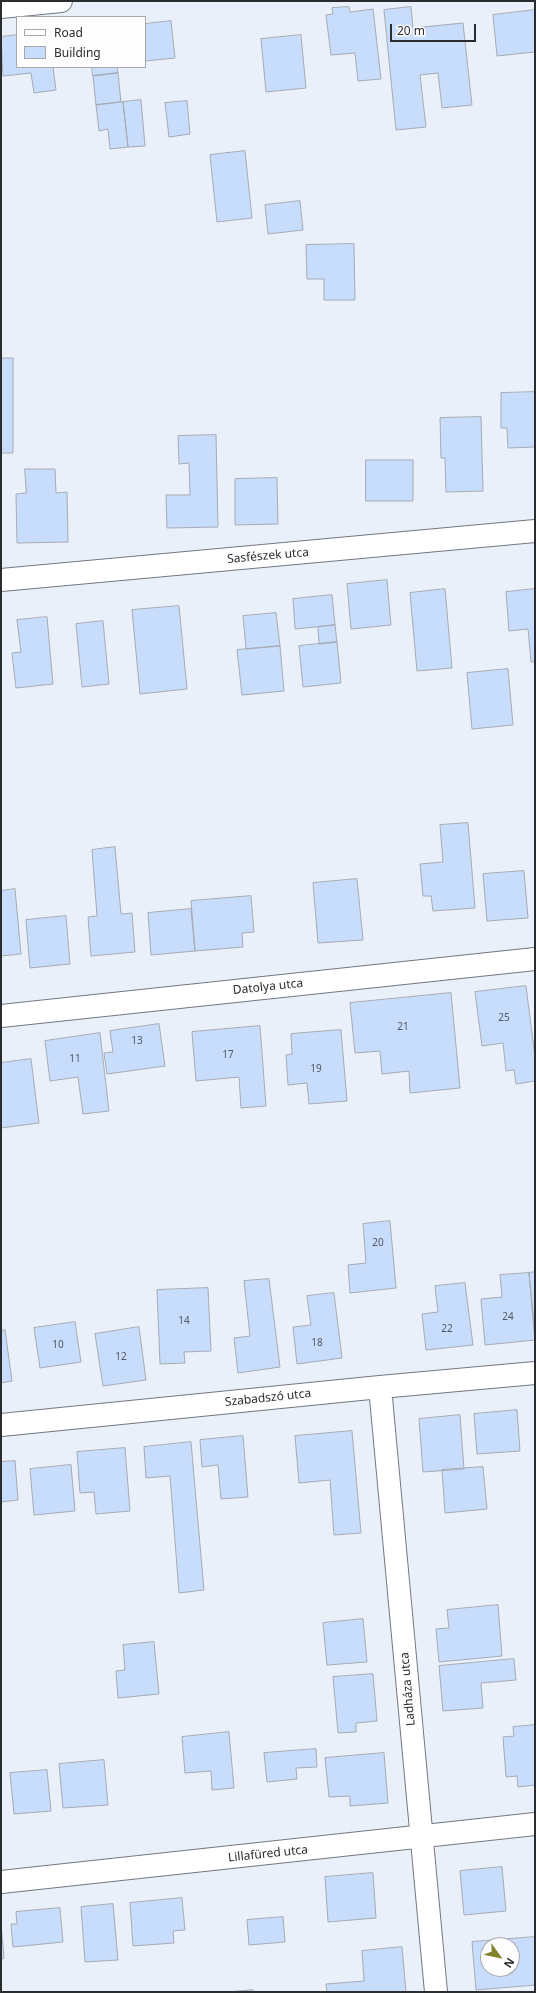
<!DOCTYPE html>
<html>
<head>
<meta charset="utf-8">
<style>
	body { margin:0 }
	#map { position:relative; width:536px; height:1993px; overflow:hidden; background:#eaf0fa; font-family:"Noto Sans",sans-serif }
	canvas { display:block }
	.frame { position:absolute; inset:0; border:2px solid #2a2c30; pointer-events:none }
	.legend { position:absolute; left:16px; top:16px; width:130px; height:52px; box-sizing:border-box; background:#fdfdfd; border:1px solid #a9a9ab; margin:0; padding:5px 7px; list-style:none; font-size:12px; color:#2a2c30 }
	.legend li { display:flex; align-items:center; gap:8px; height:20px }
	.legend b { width:20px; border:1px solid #a9a9ab }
	.north { position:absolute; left:480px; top:1937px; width:40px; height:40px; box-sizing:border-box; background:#fdfdfd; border:1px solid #a9a9ab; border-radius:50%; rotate:123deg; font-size:11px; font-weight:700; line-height:16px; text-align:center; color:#2a2c30 }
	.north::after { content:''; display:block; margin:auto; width:14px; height:18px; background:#82832c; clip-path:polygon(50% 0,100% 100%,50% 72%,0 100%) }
	.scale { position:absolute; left:390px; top:24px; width:86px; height:18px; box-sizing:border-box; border:2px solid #2a2c30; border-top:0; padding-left:5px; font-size:12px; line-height:14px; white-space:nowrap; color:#2a2c30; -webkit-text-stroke:3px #fdfdfd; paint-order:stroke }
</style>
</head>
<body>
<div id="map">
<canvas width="536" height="1993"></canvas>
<div class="frame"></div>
<ul class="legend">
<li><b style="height:5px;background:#fff"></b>Road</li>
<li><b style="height:11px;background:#c8dcfb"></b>Building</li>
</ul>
<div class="north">N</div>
<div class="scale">20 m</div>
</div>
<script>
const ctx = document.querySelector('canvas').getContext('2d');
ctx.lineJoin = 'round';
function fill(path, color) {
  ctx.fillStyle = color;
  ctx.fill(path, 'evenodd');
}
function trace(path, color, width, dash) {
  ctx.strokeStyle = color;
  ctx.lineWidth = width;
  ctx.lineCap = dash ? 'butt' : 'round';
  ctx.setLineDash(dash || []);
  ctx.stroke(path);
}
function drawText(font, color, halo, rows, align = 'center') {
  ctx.font = font + ' "Noto Sans",sans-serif';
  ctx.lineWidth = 4;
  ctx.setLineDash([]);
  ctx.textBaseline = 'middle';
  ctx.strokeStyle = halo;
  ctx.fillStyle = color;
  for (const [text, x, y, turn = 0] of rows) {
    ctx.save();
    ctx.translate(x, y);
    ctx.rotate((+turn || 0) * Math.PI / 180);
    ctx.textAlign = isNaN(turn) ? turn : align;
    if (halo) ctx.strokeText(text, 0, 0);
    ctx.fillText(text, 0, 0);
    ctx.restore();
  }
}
const building = new Path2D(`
	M 349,7 L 350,12 L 373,9 L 381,79 L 358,81 L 355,53 L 331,55 L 326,15 L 333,14 L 332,8 Z
	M 411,7 L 413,28 L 463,23 L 472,105 L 442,108 L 438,73 L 420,75 L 426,127 L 396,130 L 384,10 Z
	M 535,10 L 535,52 L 497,56 L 493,15 Z
	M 171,21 L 175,58 L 145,61 L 145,24 Z
	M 17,35 L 17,67 L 53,67 L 56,90 L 34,93 L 31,73 L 3,76 L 1,37 Z
	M 301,35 L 306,88 L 266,92 L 261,39 Z
	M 92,67 L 117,67 L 118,73 L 93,76 Z
	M 118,73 L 121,102 L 96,105 L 93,76 Z
	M 141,100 L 145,146 L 128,147 L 123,102 Z
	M 187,101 L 190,134 L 169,137 L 165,103 Z
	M 123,102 L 128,147 L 110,149 L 108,129 L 99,131 L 96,105 Z
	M 245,151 L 252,218 L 217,222 L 210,155 Z
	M 300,201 L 303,230 L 268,234 L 265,205 Z
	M 354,244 L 355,300 L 324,300 L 324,279 L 307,279 L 306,245 Z
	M 1,358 L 13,358 L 13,453 L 1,453 Z
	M 535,392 L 535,447 L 508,448 L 507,428 L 501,428 L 501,393 Z
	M 481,417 L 483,491 L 446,492 L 445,458 L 441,458 L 440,418 Z
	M 216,435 L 218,527 L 167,528 L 166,495 L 190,495 L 189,463 L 179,464 L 178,436 Z
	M 366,460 L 413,460 L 413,501 L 366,501 Z
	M 25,469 L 55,469 L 56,493 L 67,492 L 68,542 L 17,543 L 16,494 L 26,493 Z
	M 277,478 L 278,524 L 235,525 L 235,479 Z
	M 387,580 L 391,625 L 351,629 L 347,584 Z
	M 445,589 L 452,668 L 417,671 L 410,593 Z
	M 535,589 L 535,662 L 531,662 L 528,629 L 509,631 L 506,592 Z
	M 332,595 L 335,625 L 295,629 L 293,599 Z
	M 179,606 L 187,689 L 140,694 L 132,610 Z
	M 276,613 L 280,646 L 246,649 L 243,616 Z
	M 47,617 L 53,684 L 16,688 L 12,653 L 21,652 L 17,620 Z
	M 103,621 L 109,684 L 82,687 L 76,624 Z
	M 335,625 L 337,642 L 319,644 L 318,627 Z
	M 337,642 L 341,683 L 303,687 L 299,646 Z
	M 280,646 L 284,691 L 242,695 L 237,650 Z
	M 508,669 L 513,725 L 472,729 L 467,673 Z
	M 468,823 L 475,908 L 433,911 L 431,896 L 423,896 L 420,864 L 443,862 L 440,825 Z
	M 115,847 L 121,914 L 132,913 L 135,952 L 91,956 L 88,917 L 97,916 L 92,850 Z
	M 524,871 L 528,918 L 487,921 L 483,874 Z
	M 357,879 L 363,940 L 318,943 L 313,883 Z
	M 15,889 L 21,954 L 1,956 L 1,891 Z
	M 251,896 L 254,932 L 242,933 L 243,947 L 195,951 L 191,901 Z
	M 191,909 L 195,951 L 151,955 L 148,913 Z
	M 66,916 L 70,964 L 30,968 L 26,920 Z
	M 526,986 L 535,1057 L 535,1081 L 516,1084 L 514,1070 L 506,1071 L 503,1043 L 482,1046 L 475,992 Z
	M 451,993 L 460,1088 L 410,1093 L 409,1071 L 382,1074 L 380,1051 L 355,1053 L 350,1003 Z
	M 159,1024 L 165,1066 L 107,1074 L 104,1053 L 113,1052 L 110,1031 Z
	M 260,1026 L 266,1106 L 241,1108 L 239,1077 L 196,1081 L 192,1032 Z
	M 341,1030 L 347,1101 L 309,1104 L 307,1083 L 288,1085 L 286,1055 L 292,1054 L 291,1034 Z
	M 100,1033 L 109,1111 L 83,1114 L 78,1077 L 50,1081 L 45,1041 Z
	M 31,1059 L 39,1123 L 1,1128 L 1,1063 Z
	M 390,1221 L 396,1288 L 350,1293 L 348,1265 L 366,1263 L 363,1224 Z
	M 535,1272 L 535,1335 L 529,1273 Z
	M 529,1273 L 535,1340 L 485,1345 L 481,1299 L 502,1297 L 500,1275 Z
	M 269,1279 L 280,1367 L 238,1373 L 234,1338 L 250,1336 L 244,1281 Z
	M 465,1283 L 473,1345 L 426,1350 L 422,1314 L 438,1312 L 435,1286 Z
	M 208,1288 L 211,1351 L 184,1352 L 185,1363 L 160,1364 L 157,1290 Z
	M 334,1293 L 342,1358 L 297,1364 L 293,1327 L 311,1325 L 307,1296 Z
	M 75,1322 L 81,1362 L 40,1368 L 34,1328 Z
	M 139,1327 L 146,1380 L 103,1386 L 95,1334 Z
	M 5,1330 L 12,1381 L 1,1383 L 1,1331 Z
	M 517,1410 L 520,1451 L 477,1454 L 474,1414 Z
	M 460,1415 L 464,1469 L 423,1472 L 419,1419 Z
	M 352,1431 L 361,1533 L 334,1535 L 330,1480 L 299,1483 L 295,1436 Z
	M 243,1436 L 248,1497 L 221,1499 L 218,1465 L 202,1467 L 200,1440 Z
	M 191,1442 L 204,1590 L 179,1593 L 170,1476 L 146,1478 L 144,1447 Z
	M 125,1448 L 130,1511 L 96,1514 L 94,1492 L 80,1493 L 77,1452 Z
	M 15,1461 L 18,1500 L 1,1502 L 1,1462 Z
	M 71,1465 L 75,1511 L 34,1515 L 30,1469 Z
	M 483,1467 L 487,1509 L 445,1513 L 442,1470 Z
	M 498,1605 L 502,1656 L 439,1662 L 436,1629 L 449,1628 L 447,1610 Z
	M 363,1619 L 367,1662 L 327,1665 L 323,1623 Z
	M 154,1642 L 159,1694 L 118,1698 L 116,1671 L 125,1670 L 123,1645 Z
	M 514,1659 L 516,1680 L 481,1683 L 483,1708 L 443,1711 L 439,1666 Z
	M 373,1674 L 377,1721 L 356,1723 L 356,1732 L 338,1733 L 333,1677 Z
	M 535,1725 L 535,1785 L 518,1787 L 517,1776 L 506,1777 L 503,1737 L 514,1736 L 513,1727 Z
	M 229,1732 L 234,1788 L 212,1790 L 211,1771 L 185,1773 L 182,1737 Z
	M 316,1749 L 317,1767 L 296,1768 L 297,1779 L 267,1782 L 264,1753 Z
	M 384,1753 L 388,1803 L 350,1806 L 350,1796 L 329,1797 L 325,1758 Z
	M 104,1760 L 108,1805 L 63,1808 L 59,1764 Z
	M 47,1770 L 51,1811 L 14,1814 L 10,1773 Z
	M 502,1867 L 506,1911 L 464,1915 L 460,1871 Z
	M 373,1873 L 376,1918 L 328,1922 L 325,1877 Z
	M 182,1898 L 185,1930 L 173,1931 L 174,1943 L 133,1946 L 130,1903 Z
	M 113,1904 L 118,1960 L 85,1962 L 81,1907 Z
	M 60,1908 L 63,1942 L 13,1947 L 11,1924 L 17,1924 L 16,1912 Z
	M 283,1917 L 285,1942 L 249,1945 L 247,1920 Z
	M 1,1924 L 4,1958 L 1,1959 Z
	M 535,1937 L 535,1985 L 476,1990 L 472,1942 ZM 488,1945 L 512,1945 L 512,1969 L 488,1969 Z
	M 402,1947 L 406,1992 L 327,1992 L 326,1984 L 364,1981 L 362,1951 Z
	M 253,1990 L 254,1992 L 228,1992 Z`);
fill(building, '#c8dcfb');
trace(building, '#a5abb4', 1);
const minor = new Path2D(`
	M 1,7 L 61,1
	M 1,580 L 535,531
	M 1,1016 L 535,959
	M 380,1387 L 436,1992
	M 1,1425 L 380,1387 L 535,1373
	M 1,1882 L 535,1824`);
trace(minor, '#727780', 24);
trace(minor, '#fff', 22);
drawText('10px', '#525863', null, [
	["25",504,1018],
	["21",403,1027],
	["13",137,1041],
	["17",228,1055],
	["11",75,1059],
	["19",316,1069],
	["20",378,1243],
	["24",508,1317],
	["14",184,1321],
	["22",447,1329],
	["18",317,1343],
	["10",58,1345],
	["12",121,1357]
]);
drawText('12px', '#2a2c30', '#fdfdfd', [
	["Sasfészek utca",268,556,-5],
	["Datolya utca",268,987,-6],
	["Szabadszó utca",268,1398,-6],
	["Ladháza utca",408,1689,-95],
	["Lillafüred utca",268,1854,-6]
]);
</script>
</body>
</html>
